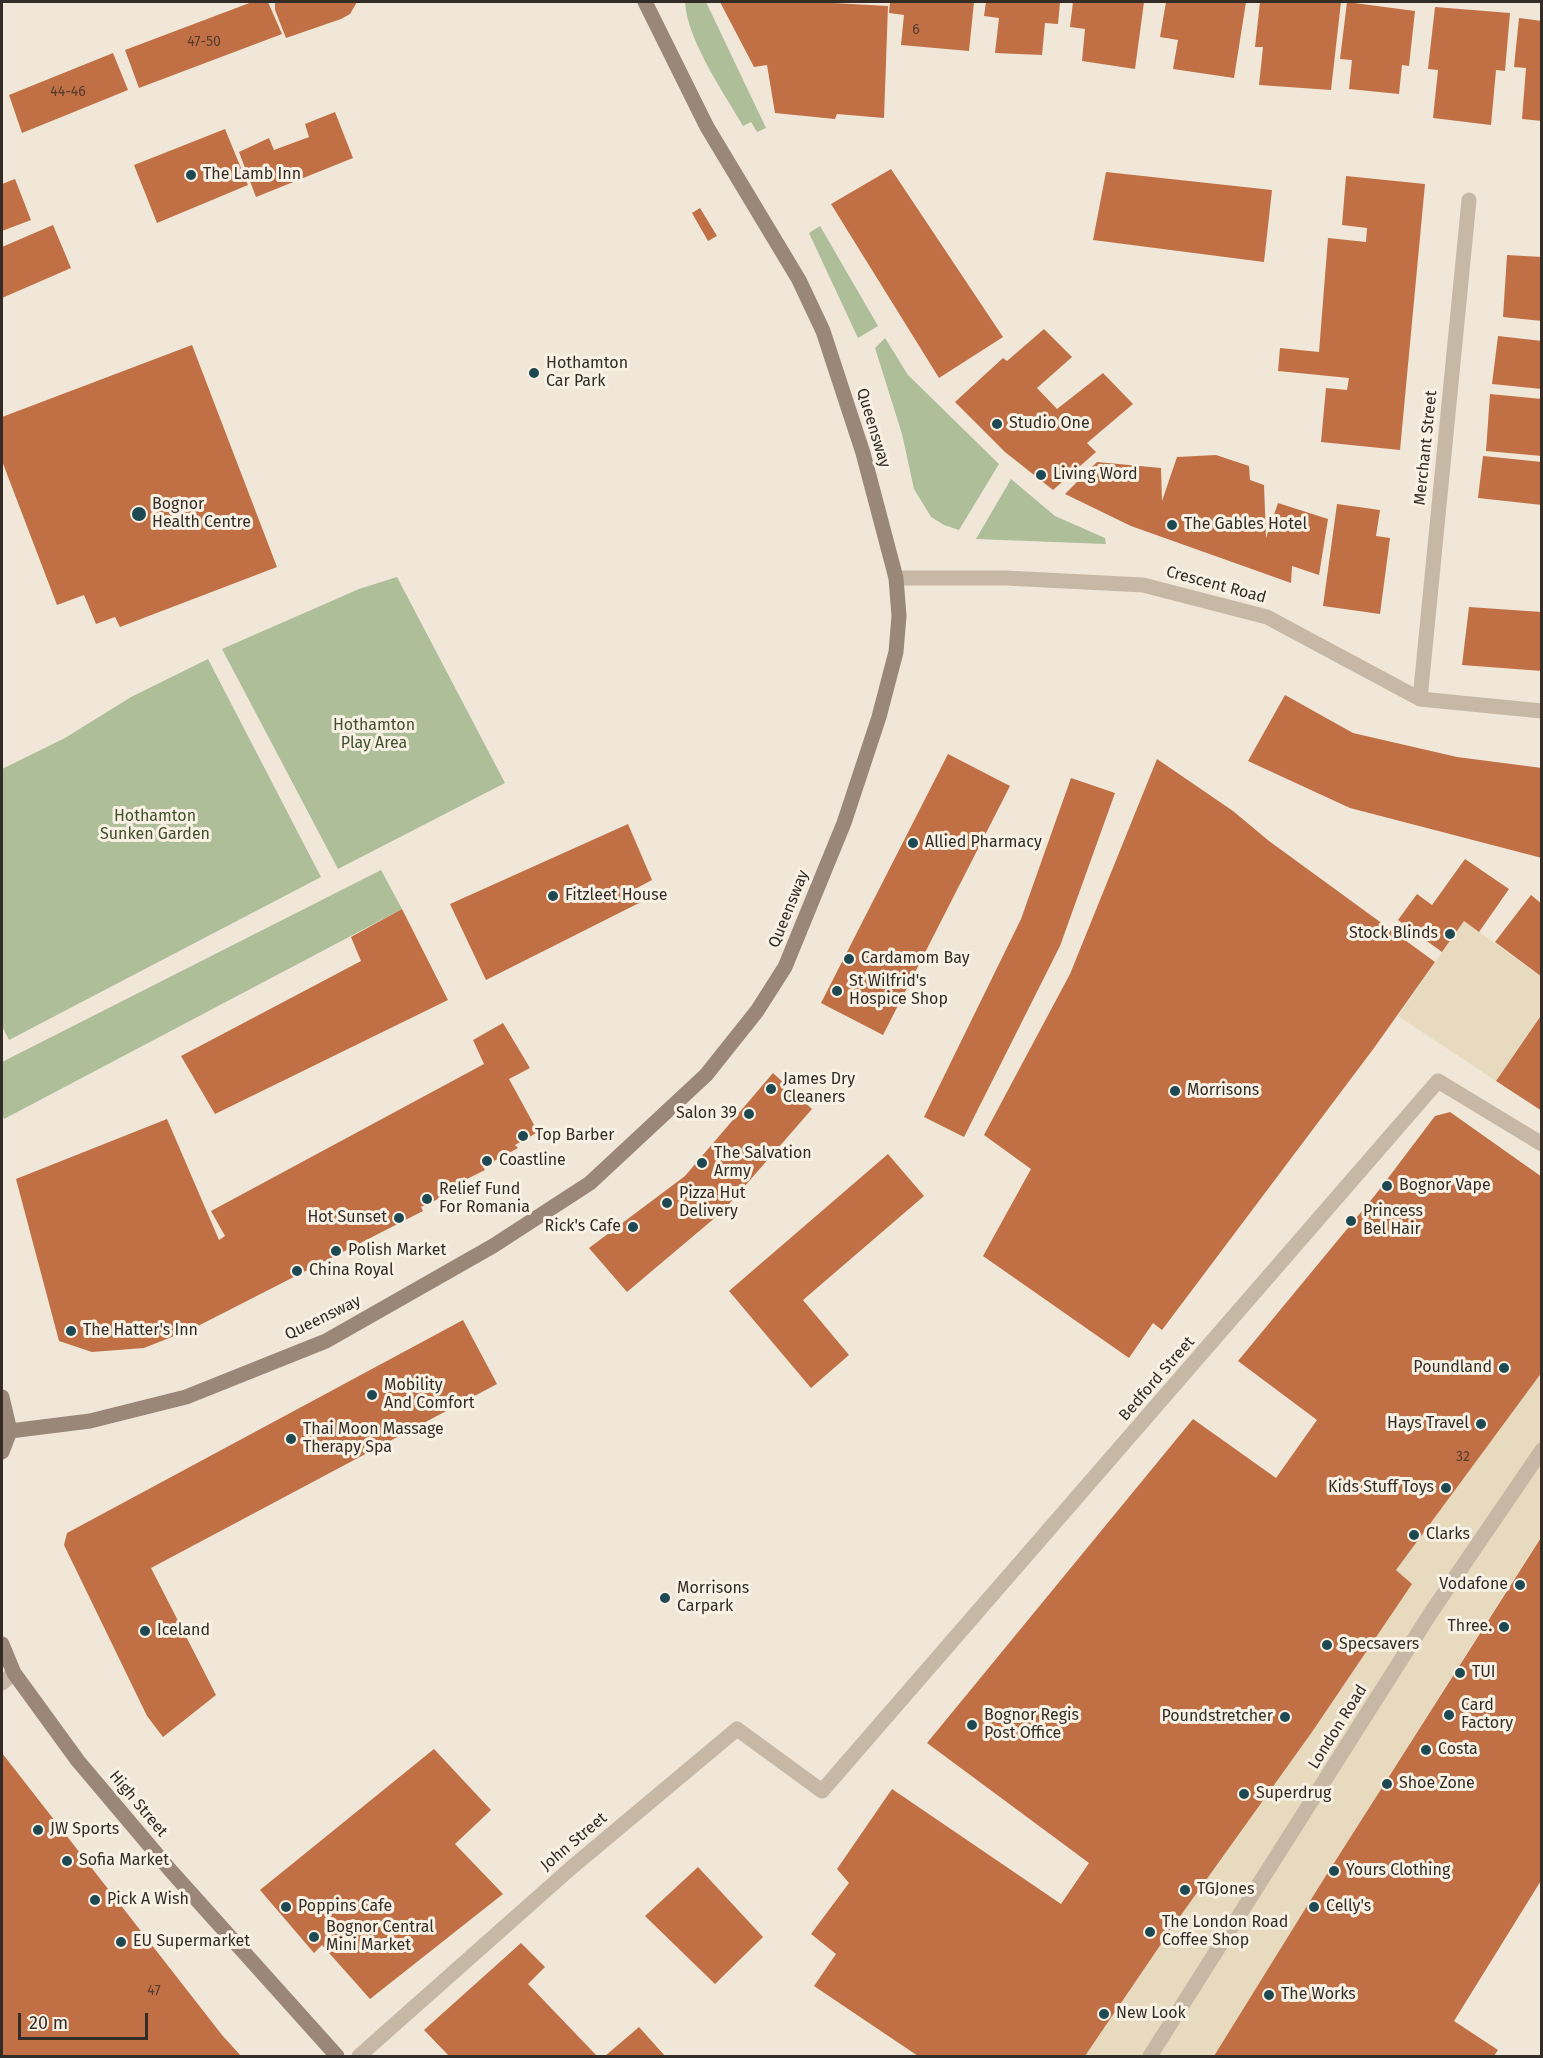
<!DOCTYPE html>
<html>
<head>
<meta charset="utf-8">
<style>
	body { margin:0 }
	#map { position:relative; width:1543px; height:2058px; overflow:hidden; background:#f0e7d8; font-family:"Fira Sans",sans-serif }
	canvas { display:block }
	.frame { position:absolute; inset:0; border:3px solid #332b26; pointer-events:none }
	.scale { position:absolute; left:18px; top:2013px; width:130px; height:27px; box-sizing:border-box; border:3px solid #332b26; border-top:0; padding-left:8px; font-size:18px; line-height:21px; white-space:nowrap; color:#332b26; -webkit-text-stroke:4px #f8f1e4; paint-order:stroke }
</style>
</head>
<body>
<div id="map">
<canvas width="1543" height="2058"></canvas>
<div class="frame"></div>
<div class="scale">20 m</div>
</div>
<script>
const ctx = document.querySelector('canvas').getContext('2d');
ctx.lineJoin = 'round';
function fill(path, color) {
  ctx.fillStyle = color;
  ctx.fill(path, 'evenodd');
}
function trace(path, color, width, dash) {
  ctx.strokeStyle = color;
  ctx.lineWidth = width;
  ctx.lineCap = dash ? 'butt' : 'round';
  ctx.setLineDash(dash || []);
  ctx.stroke(path);
}
function drawText(font, color, halo, rows, align = 'center') {
  ctx.font = font + ' "Fira Sans",sans-serif';
  ctx.lineWidth = 6;
  ctx.setLineDash([]);
  ctx.textBaseline = 'middle';
  ctx.strokeStyle = halo;
  ctx.fillStyle = color;
  for (const [text, x, y, turn = 0] of rows) {
    ctx.save();
    ctx.translate(x, y);
    ctx.rotate((+turn || 0) * Math.PI / 180);
    ctx.textAlign = isNaN(turn) ? turn : align;
    if (halo) ctx.strokeText(text, 0, 0);
    ctx.fillText(text, 0, 0);
    ctx.restore();
  }
}
fill(new Path2D(`
	M 685,2 L 706,2 L 766,128 L 757,132 L 751,122 L 743,126 C 724,93 687,40 685,2 Z
	M 820,226 L 878,326 L 858,338 L 809,233 Z
	M 885,338 L 908,375 L 999,464 L 959,530 L 944,525 L 931,517 L 914,489 L 902,434 L 875,348 Z
	M 1011,479 L 1055,516 L 1105,538 L 1106,544 L 976,539 Z
	M 397,577 L 505,783 L 338,869 L 222,649 L 359,589 Z
	M 208,659 L 321,877 L 9,1040 L 2,1026 L 2,769 L 65,738 L 131,697 Z
	M 381,870 L 402,909 L 4,1119 L 2,1113 L 2,1062 Z`), '#aebe99');
fill(new Path2D(`
	M 1464,921 L 1541,977 L 1541,1014 L 1496,1081 L 1398,1016 Z
	M 1541,1372 L 1541,1536 L 1320,1885 L 1214,2056 L 1085,2056 L 1176,1922 L 1312,1732 L 1412,1584 L 1396,1570 Z`), '#e7dabf');
fill(new Path2D(`
	M 252,2 L 268,2 L 282,34 L 139,88 L 125,50 Z
	M 275,2 L 357,2 L 350,14 L 341,19 L 286,38 L 275,10 Z
	M 720,2 L 815,2 L 888,6 L 884,118 L 837,114 L 835,119 L 775,113 L 767,65 L 754,67 Z
	M 890,2 L 974,2 L 969,51 L 901,45 L 904,15 L 889,13 Z
	M 986,2 L 1060,2 L 1058,24 L 1045,23 L 1042,55 L 995,53 L 999,18 L 984,16 Z
	M 1073,2 L 1144,2 L 1135,69 L 1082,61 L 1085,29 L 1070,27 Z
	M 1166,2 L 1246,2 L 1234,78 L 1173,69 L 1178,40 L 1160,37 Z
	M 1260,2 L 1341,2 L 1331,90 L 1259,85 L 1263,47 L 1255,47 Z
	M 1347,2 L 1415,11 L 1409,66 L 1402,65 L 1399,94 L 1349,89 L 1352,60 L 1340,59 Z
	M 1435,7 L 1510,13 L 1505,71 L 1496,70 L 1491,125 L 1433,118 L 1438,70 L 1428,69 Z
	M 1519,18 L 1542,21 L 1542,121 L 1522,119 L 1526,68 L 1514,67 Z
	M 113,53 L 128,90 L 22,133 L 9,95 Z
	M 335,112 L 353,158 L 256,197 L 239,152 L 269,138 L 274,150 L 309,137 L 305,124 Z
	M 225,129 L 248,185 L 157,223 L 134,165 Z
	M 891,169 L 1003,337 L 939,378 L 831,204 Z
	M 1106,172 L 1272,190 L 1264,262 L 1093,240 Z
	M 1346,176 L 1425,184 L 1400,450 L 1321,442 L 1326,388 L 1347,390 L 1349,378 L 1278,371 L 1280,348 L 1319,352 L 1328,238 L 1366,242 L 1367,228 L 1342,225 Z
	M 15,179 L 31,220 L 2,231 L 2,184 Z
	M 700,208 L 717,236 L 708,241 L 692,213 Z
	M 53,225 L 71,268 L 2,298 L 2,247 Z
	M 1507,255 L 1542,257 L 1542,321 L 1503,317 Z
	M 1044,329 L 1072,357 L 1037,388 L 1057,409 L 1103,373 L 1133,404 L 1087,443 L 1096,452 L 1053,490 L 1005,452 L 955,402 L 1003,358 L 1007,361 Z
	M 1498,336 L 1542,341 L 1542,389 L 1492,384 Z
	M 192,345 L 277,567 L 120,627 L 115,617 L 96,624 L 84,595 L 57,605 L 2,461 L 2,417 Z
	M 1490,394 L 1542,399 L 1542,456 L 1486,451 Z
	M 1216,455 L 1249,466 L 1250,480 L 1264,485 L 1266,538 L 1278,503 L 1328,519 L 1319,575 L 1292,566 L 1291,583 L 1131,526 L 1065,494 L 1097,462 L 1161,468 L 1162,501 L 1177,457 Z
	M 1483,456 L 1542,462 L 1542,505 L 1478,498 Z
	M 1337,504 L 1380,510 L 1376,536 L 1390,538 L 1380,614 L 1323,606 Z
	M 1469,607 L 1542,612 L 1542,671 L 1462,665 Z
	M 1285,695 L 1353,733 L 1457,757 L 1542,768 L 1542,858 L 1350,808 L 1248,761 Z
	M 948,754 L 1010,786 L 883,1035 L 821,1003 Z
	M 1157,759 L 1233,811 L 1269,841 L 1435,962 L 1374,1048 L 1162,1330 L 1153,1323 L 1129,1358 L 983,1256 L 1031,1169 L 984,1135 L 1070,974 Z
	M 1071,778 L 1115,793 L 1060,946 L 964,1137 L 924,1117 L 1021,919 Z
	M 628,824 L 652,880 L 635,889 L 641,902 L 486,980 L 450,904 Z
	M 1465,859 L 1509,889 L 1479,932 L 1464,921 L 1442,952 L 1398,920 L 1417,894 L 1432,905 Z
	M 1531,895 L 1542,904 L 1542,977 L 1495,942 Z
	M 402,909 L 448,1000 L 215,1114 L 181,1056 L 361,961 L 351,937 Z
	M 1542,1014 L 1542,1111 L 1496,1081 Z
	M 503,1023 L 530,1068 L 509,1079 L 538,1132 L 515,1145 L 518,1148 L 483,1167 L 485,1170 L 451,1187 L 453,1192 L 421,1207 L 423,1211 L 192,1329 L 144,1348 L 92,1352 L 59,1341 L 16,1179 L 167,1119 L 219,1240 L 225,1236 L 211,1211 L 484,1064 L 473,1040 Z
	M 773,1073 L 812,1109 L 723,1211 L 627,1292 L 589,1248 L 685,1176 Z
	M 1450,1112 L 1542,1177 L 1542,1372 L 1396,1570 L 1412,1584 L 1312,1732 L 1176,1922 L 1085,2056 L 918,2056 L 814,1986 L 836,1954 L 811,1934 L 849,1883 L 837,1869 L 892,1789 L 1061,1904 L 1089,1863 L 927,1743 L 1193,1419 L 1276,1478 L 1317,1420 L 1238,1361 L 1376,1194 L 1435,1116 Z
	M 888,1154 L 924,1196 L 803,1300 L 849,1355 L 811,1388 L 729,1291 Z
	M 463,1320 L 497,1384 L 151,1568 L 216,1695 L 163,1737 L 147,1716 L 64,1545 L 67,1533 Z
	M 1542,1536 L 1542,1879 L 1454,2021 L 1498,2050 L 1494,2056 L 1214,2056 L 1320,1885 Z
	M 434,1749 L 491,1810 L 455,1844 L 503,1894 L 370,1999 L 322,1945 L 314,1953 L 260,1890 Z
	M 2,1753 L 222,2035 L 241,2056 L 2,2056 Z
	M 698,1867 L 763,1937 L 715,1984 L 645,1916 Z
	M 521,1943 L 545,1967 L 528,1984 L 597,2056 L 449,2056 L 424,2030 Z
	M 639,2027 L 665,2056 L 605,2056 Z`), '#c17045');
trace(new Path2D(`
	M 896,578 L 1006,578 L 1143,585 L 1267,617 L 1420,699 L 1542,711
	M 1420,699 L 1469,200
	M 2,1683 L 14,1673
	M 359,2056 L 571,1868 L 737,1729 L 822,1791 L 1438,1081 L 1542,1144
	M 1150,2056 L 1430,1614 L 1542,1450`), '#c7b8a5', 15);
trace(new Path2D(`
	M 2,1397 L 10,1431
	M 10,1431 L 90,1421 L 186,1397 L 326,1341 L 493,1246 L 590,1183 L 706,1075 L 757,1011 L 785,967 L 844,823 L 879,717 L 896,652 L 899,616 L 896,578 L 863,453 L 823,331 L 799,280 L 707,127 L 645,2
	M 2,1452 L 10,1431
	M 2,1644 L 14,1673 L 78,1761 L 171,1871 L 337,2056`), '#9a8777', 15);
for (const [x, y, r, color] of [
	[191,175,6,"#1e4952"],
	[534,373,6,"#1e4952"],
	[997,424,6,"#1e4952"],
	[1041,475,6,"#1e4952"],
	[139,514,8,"#1e4952"],
	[1172,525,6,"#1e4952"],
	[913,843,6,"#1e4952"],
	[553,896,6,"#1e4952"],
	[1450,934,6,"#1e4952"],
	[849,959,6,"#1e4952"],
	[837,991,6,"#1e4952"],
	[771,1089,6,"#1e4952"],
	[1175,1091,6,"#1e4952"],
	[749,1114,6,"#1e4952"],
	[523,1136,6,"#1e4952"],
	[487,1161,6,"#1e4952"],
	[702,1163,6,"#1e4952"],
	[1387,1186,6,"#1e4952"],
	[427,1199,6,"#1e4952"],
	[667,1203,6,"#1e4952"],
	[399,1218,6,"#1e4952"],
	[1351,1221,6,"#1e4952"],
	[633,1227,6,"#1e4952"],
	[336,1251,6,"#1e4952"],
	[297,1271,6,"#1e4952"],
	[71,1331,6,"#1e4952"],
	[1504,1368,6,"#1e4952"],
	[372,1395,6,"#1e4952"],
	[1481,1424,6,"#1e4952"],
	[291,1439,6,"#1e4952"],
	[1446,1488,6,"#1e4952"],
	[1414,1535,6,"#1e4952"],
	[1520,1585,6,"#1e4952"],
	[665,1598,6,"#1e4952"],
	[1504,1627,6,"#1e4952"],
	[145,1631,6,"#1e4952"],
	[1327,1645,6,"#1e4952"],
	[1460,1673,6,"#1e4952"],
	[1449,1715,6,"#1e4952"],
	[1285,1717,6,"#1e4952"],
	[972,1725,6,"#1e4952"],
	[1426,1750,6,"#1e4952"],
	[1387,1784,6,"#1e4952"],
	[1244,1794,6,"#1e4952"],
	[38,1830,6,"#1e4952"],
	[67,1861,6,"#1e4952"],
	[1334,1871,6,"#1e4952"],
	[1185,1890,6,"#1e4952"],
	[95,1900,6,"#1e4952"],
	[286,1907,6,"#1e4952"],
	[1314,1907,6,"#1e4952"],
	[1150,1932,6,"#1e4952"],
	[314,1937,6,"#1e4952"],
	[121,1942,6,"#1e4952"],
	[1269,1995,6,"#1e4952"],
	[1104,2014,6,"#1e4952"]
]) {
  const dot = new Path2D();
  dot.arc(x, y, r, 0, 2 * Math.PI);
  ctx.fillStyle = color;
  ctx.fill(dot);
  trace(dot, '#f8f1e4', 2);
}
drawText('14px', '#563c2e', null, [
	["6",916,30],
	["47-50",204,42],
	["44-46",68,92],
	["32",1463,1457],
	["47",154,1991]
]);
drawText('16px', '#332b26', '#f8f1e4', [
	["The Lamb Inn",203,175],
	["Hothamton",546,364],
	["Car Park",546,382],
	["Studio One",1009,424],
	["Living Word",1053,475],
	["Bognor",152,505],
	["Health Centre",152,523],
	["The Gables Hotel",1184,525],
	["Allied Pharmacy",925,843],
	["Fitzleet House",565,896],
	["Stock Blinds",1438,934,"right"],
	["Cardamom Bay",861,959],
	["St Wilfrid's",849,982],
	["Hospice Shop",849,1000],
	["James Dry",783,1080],
	["Cleaners",783,1098],
	["Morrisons",1187,1091],
	["Salon 39",737,1114,"right"],
	["Top Barber",535,1136],
	["The Salvation",714,1154],
	["Army",714,1172],
	["Coastline",499,1161],
	["Bognor Vape",1399,1186],
	["Relief Fund",439,1190],
	["For Romania",439,1208],
	["Pizza Hut",679,1194],
	["Delivery",679,1212],
	["Princess",1363,1212],
	["Bel Hair",1363,1230],
	["Hot Sunset",387,1218,"right"],
	["Rick's Cafe",621,1227,"right"],
	["Polish Market",348,1251],
	["China Royal",309,1271],
	["The Hatter's Inn",83,1331],
	["Poundland",1492,1368,"right"],
	["Mobility",384,1386],
	["And Comfort",384,1404],
	["Hays Travel",1469,1424,"right"],
	["Thai Moon Massage",303,1430],
	["Therapy Spa",303,1448],
	["Kids Stuff Toys",1434,1488,"right"],
	["Clarks",1426,1535],
	["Vodafone",1508,1585,"right"],
	["Morrisons",677,1589],
	["Carpark",677,1607],
	["Three.",1492,1627,"right"],
	["Iceland",157,1631],
	["Specsavers",1339,1645],
	["TUI",1472,1673],
	["Card",1461,1706],
	["Factory",1461,1724],
	["Bognor Regis",984,1716],
	["Post Office",984,1734],
	["Poundstretcher",1273,1717,"right"],
	["Costa",1438,1750],
	["Shoe Zone",1399,1784],
	["Superdrug",1256,1794],
	["JW Sports",50,1830],
	["Sofia Market",79,1861],
	["Yours Clothing",1346,1871],
	["TGJones",1197,1890],
	["Pick A Wish",107,1900],
	["Poppins Cafe",298,1907],
	["Celly's",1326,1907],
	["The London Road",1162,1923],
	["Coffee Shop",1162,1941],
	["Bognor Central",326,1928],
	["Mini Market",326,1946],
	["EU Supermarket",133,1942],
	["The Works",1281,1995],
	["New Look",1116,2014]
], 'left');
drawText('16px', '#332b26', '#f8f1e4', [
	["Queensway",873,428,73],
	["Merchant Street",1426,448,-84],
	["Crescent Road",1216,585,15],
	["Queensway",789,909,-68],
	["Queensway",323,1318,-26],
	["Bedford Street",1157,1379,-49],
	["London Road",1338,1727,-58],
	["High Street",138,1804,50],
	["John Street",574,1842,-40]
]);
drawText('16px', '#3f502b', '#f8f1e4', [
	["Hothamton",374,726],
	["Play Area",374,744],
	["Hothamton",155,817],
	["Sunken Garden",155,835]
]);
</script>
</body>
</html>
